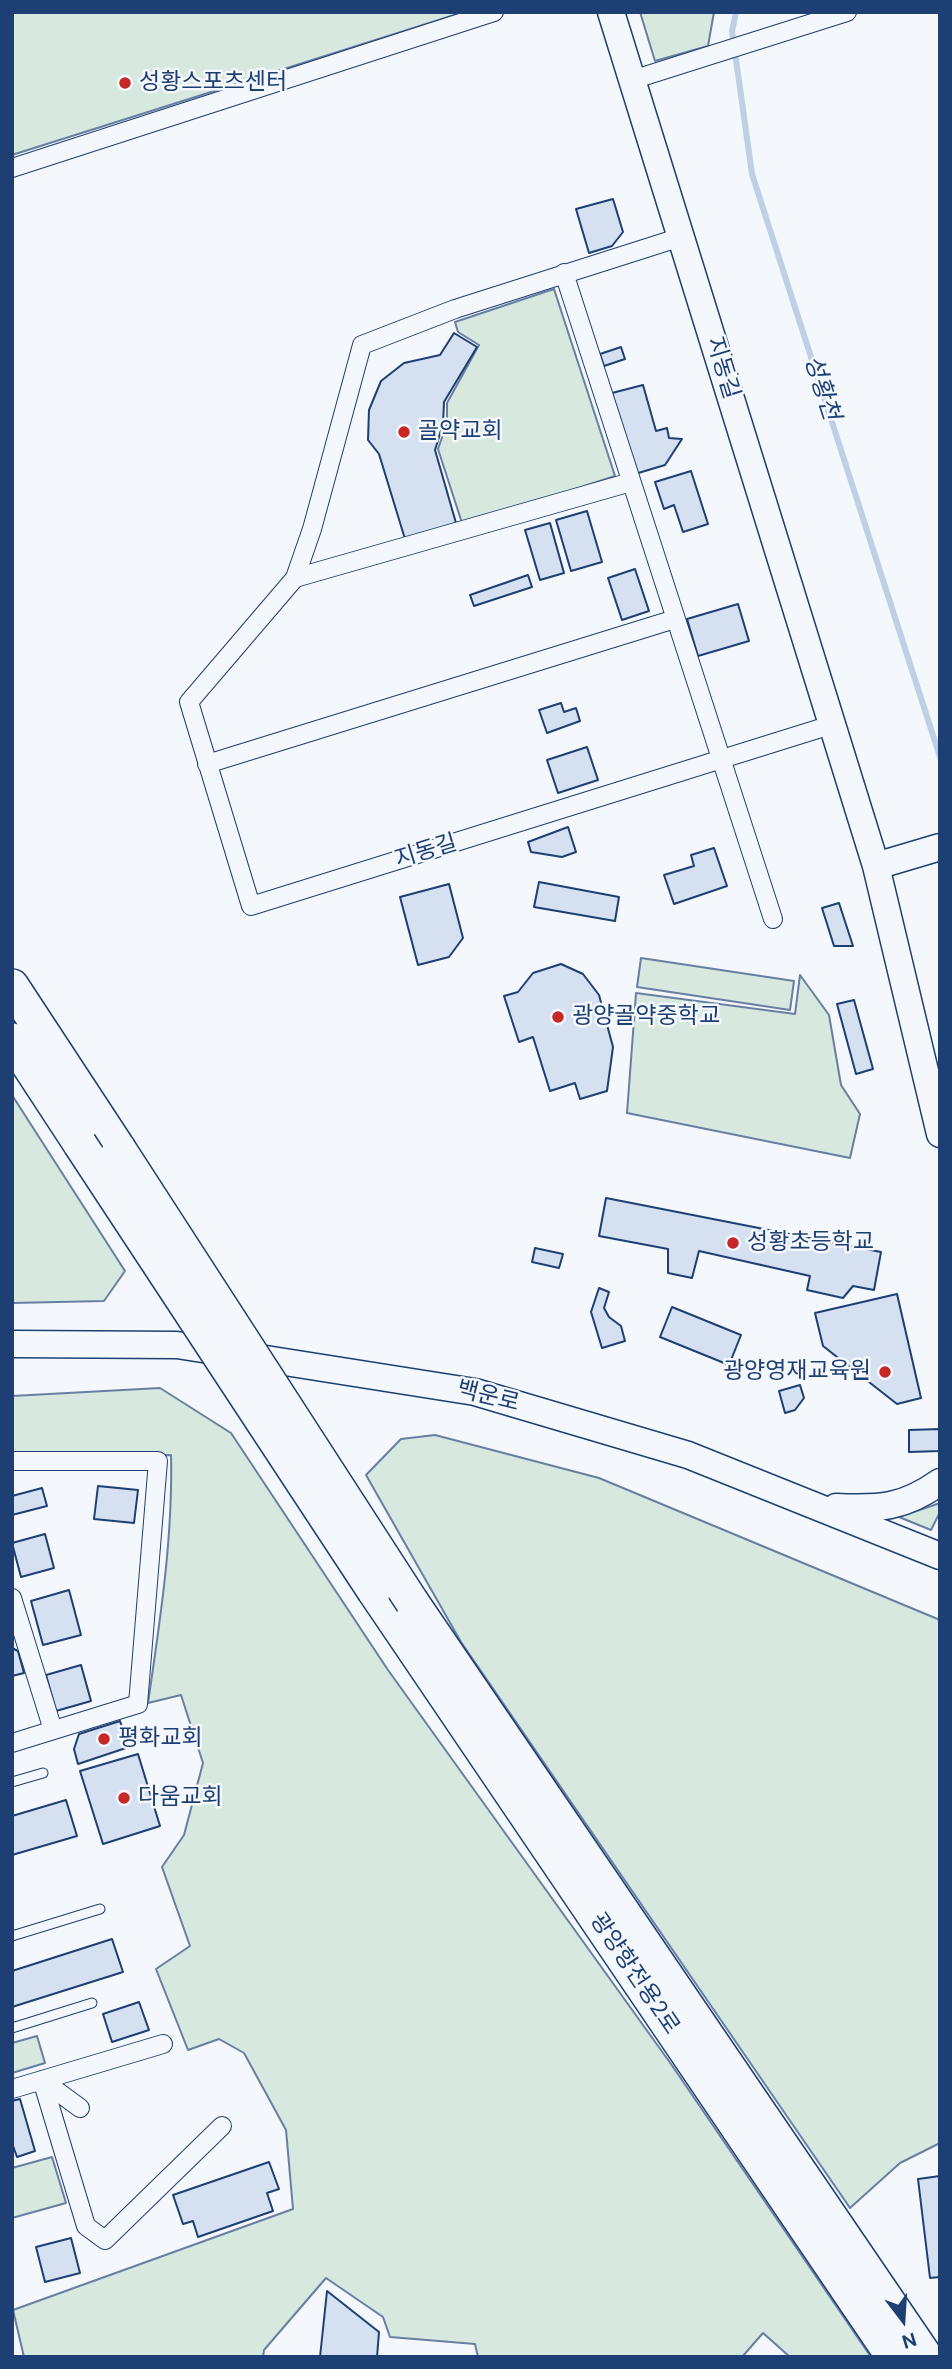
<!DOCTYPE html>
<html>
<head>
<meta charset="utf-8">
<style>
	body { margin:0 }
	#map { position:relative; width:952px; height:2369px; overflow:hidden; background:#f4f7fb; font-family:"DM Sans",sans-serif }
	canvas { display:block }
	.frame { position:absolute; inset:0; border:14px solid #1d3f73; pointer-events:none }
	.north { position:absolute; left:868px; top:2285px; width:70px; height:70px; -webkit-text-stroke:5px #f4f7fb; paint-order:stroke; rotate:163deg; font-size:19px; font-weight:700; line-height:28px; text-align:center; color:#1d3f73 }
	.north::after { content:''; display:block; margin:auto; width:24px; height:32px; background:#1d3f73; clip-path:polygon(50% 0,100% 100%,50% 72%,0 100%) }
</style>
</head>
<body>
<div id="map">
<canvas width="952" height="2369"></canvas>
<div class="frame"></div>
<div class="north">N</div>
</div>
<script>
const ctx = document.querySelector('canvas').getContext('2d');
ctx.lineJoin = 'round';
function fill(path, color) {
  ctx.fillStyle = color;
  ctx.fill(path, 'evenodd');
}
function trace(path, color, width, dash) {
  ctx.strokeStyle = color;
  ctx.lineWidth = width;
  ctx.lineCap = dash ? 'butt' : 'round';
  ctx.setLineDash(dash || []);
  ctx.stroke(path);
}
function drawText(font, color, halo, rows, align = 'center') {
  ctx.font = font + ' "DM Sans","Noto Sans KR",sans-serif';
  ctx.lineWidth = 5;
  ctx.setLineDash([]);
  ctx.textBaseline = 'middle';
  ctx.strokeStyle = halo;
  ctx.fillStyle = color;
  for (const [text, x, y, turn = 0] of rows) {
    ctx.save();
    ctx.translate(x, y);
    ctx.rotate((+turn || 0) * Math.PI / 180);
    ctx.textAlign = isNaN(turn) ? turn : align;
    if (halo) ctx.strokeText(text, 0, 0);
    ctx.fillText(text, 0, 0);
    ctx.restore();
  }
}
const green = new Path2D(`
	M 12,12 L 464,12 L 12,155 Z
	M 640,12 L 714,12 L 708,46 L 655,61 Z
	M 554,289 L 615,476 L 463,526 L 438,449 L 447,423 L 447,403 L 479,345 L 458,332 L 455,322 Z
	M 641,958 L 794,981 L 790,1010 L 637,987 Z
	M 800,975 L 829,1015 L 841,1085 L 860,1114 L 850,1158 L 627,1113 L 636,993 L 795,1014 Z
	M 12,1095 L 125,1271 L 104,1301 L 12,1303 Z
	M 160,1388 L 231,1433 L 388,1670 L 671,2064 L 871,2357 L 790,2357 L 763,2333 L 742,2357 L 478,2357 L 475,2344 L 390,2337 L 383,2317 L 326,2278 L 264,2350 L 263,2357 L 24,2357 L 13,2310 L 293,2209 L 286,2130 L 244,2053 L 219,2039 L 188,2050 L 156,1969 L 190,1946 L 162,1867 L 184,1835 L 203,1763 L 181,1695 L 148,1703 C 160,1621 173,1538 171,1455 L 12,1460 L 12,1396 Z
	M 435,1435 L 599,1478 L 940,1620 L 940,2143 L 900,2163 L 850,2208 L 461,1642 L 366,1475 L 401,1439 Z
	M 940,1503 L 940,1512 L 931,1530 L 899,1517 Z
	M 37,2036 L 45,2063 L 12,2073 L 12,2043 Z
	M 52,2157 L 66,2203 L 12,2218 L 12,2168 Z`);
fill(green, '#d7e8df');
trace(green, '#687fa3', 2);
trace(new Path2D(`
	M 736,12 L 732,31 L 752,174 L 940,757`), '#bed0e5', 6);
const building = new Path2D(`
	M 613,199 L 623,232 L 612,246 L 589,253 L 576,209 Z
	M 454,333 L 477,347 L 444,402 L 443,424 L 435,450 L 456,523 L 405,539 L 379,454 L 368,440 L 369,410 L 381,381 L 404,363 L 440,355 Z
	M 621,347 L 625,359 L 604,366 L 600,354 Z
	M 643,385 L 656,431 L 667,428 L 669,438 L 682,439 L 665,465 L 635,474 L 612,393 Z
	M 691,471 L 708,524 L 683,532 L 674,505 L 664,509 L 655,482 Z
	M 587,511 L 602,562 L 571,571 L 556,520 Z
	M 550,523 L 564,573 L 540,580 L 525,530 Z
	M 635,569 L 649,611 L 622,620 L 608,578 Z
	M 528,575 L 532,587 L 474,606 L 470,595 Z
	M 738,604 L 749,641 L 698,656 L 687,619 Z
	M 561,703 L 564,712 L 576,708 L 580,721 L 547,733 L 539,710 Z
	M 587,747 L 598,780 L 558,793 L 547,760 Z
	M 568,827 L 576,852 L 562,857 L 531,852 L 528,842 Z
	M 714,848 L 727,886 L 674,904 L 664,875 L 694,866 L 691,855 Z
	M 539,882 L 619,897 L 615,921 L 534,907 Z
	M 449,884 L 463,938 L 449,957 L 418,965 L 400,897 Z
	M 839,903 L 853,946 L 834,946 L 822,908 Z
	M 561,964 L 583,974 L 599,995 L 613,1047 L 607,1091 L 580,1099 L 575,1083 L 550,1091 L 533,1037 L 519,1042 L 504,996 L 518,992 L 533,973 Z
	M 854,1000 L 873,1069 L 856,1074 L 837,1004 Z
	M 606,1198 L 881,1252 L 874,1290 L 853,1286 L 843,1298 L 807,1290 L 810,1276 L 699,1251 L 692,1278 L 668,1273 L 668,1249 L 599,1236 Z
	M 535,1248 L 563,1254 L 559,1268 L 532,1262 Z
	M 599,1288 L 609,1292 L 604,1308 L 609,1317 L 621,1326 L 625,1341 L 602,1348 L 591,1312 Z
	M 897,1294 L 921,1398 L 897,1404 L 823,1346 L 815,1313 Z
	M 672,1307 L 741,1335 L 729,1365 L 660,1337 Z
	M 800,1385 L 804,1398 L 795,1410 L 785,1413 L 779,1391 Z
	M 940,1429 L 940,1451 L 909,1452 L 909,1430 Z
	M 98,1486 L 138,1490 L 134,1523 L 94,1519 Z
	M 42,1488 L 47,1506 L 12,1515 L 12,1496 Z
	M 45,1534 L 54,1568 L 21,1577 L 12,1543 Z
	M 69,1590 L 81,1635 L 43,1645 L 31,1601 Z
	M 12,1648 L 18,1651 L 24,1673 L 12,1676 Z
	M 81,1665 L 91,1701 L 56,1711 L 46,1675 Z
	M 120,1721 L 129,1747 L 78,1764 L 74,1749 L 79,1734 Z
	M 138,1754 L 160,1826 L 103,1844 L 80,1771 Z
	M 66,1800 L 77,1836 L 12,1855 L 12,1816 Z
	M 112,1939 L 123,1972 L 12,2007 L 12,1971 Z
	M 139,2002 L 149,2030 L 112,2042 L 103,2014 Z
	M 20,2099 L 35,2151 L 17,2157 L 12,2143 L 12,2101 Z
	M 269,2162 L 279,2189 L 267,2193 L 273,2211 L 198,2237 L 193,2221 L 183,2224 L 173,2195 Z
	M 940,2176 L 940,2277 L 930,2278 L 918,2179 Z
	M 71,2238 L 80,2273 L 45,2282 L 36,2247 Z
	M 327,2291 L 379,2332 L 377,2357 L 320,2357 Z`);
fill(building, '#d5e0f0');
trace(building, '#1d3f73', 2);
const lane = new Path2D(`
	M 12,1782 L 43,1773
	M 12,1936 L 100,1909
	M 12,2028 L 92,2003`);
const street = new Path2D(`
	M 632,80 L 847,12
	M 12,168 L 494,12
	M 681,237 L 455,309 L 362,345 L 312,529 L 295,578 L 189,702 L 251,906 L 834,724
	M 564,273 L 773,919
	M 295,578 L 631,482
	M 207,764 L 675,619
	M 12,1461 L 158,1461 L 138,1704 L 12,1743
	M 12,1598 L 53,1730
	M 42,2080 L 86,2226 L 105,2240 L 222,2126
	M 42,2080 L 80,2108
	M 12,2089 L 163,2044`);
const secondary = new Path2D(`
	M 611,12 L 876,866 L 940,1134
	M 876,866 L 940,847
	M 12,1344 L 177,1345 L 475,1392 L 688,1455 L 940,1556
	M 836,1507 C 880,1509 903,1508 940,1482`);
const highway = new Path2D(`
	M 12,986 L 119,1149
	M 12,1040 L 80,1144
	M 374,1591 L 893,2357
	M 412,1602 L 926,2357`);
trace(lane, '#1d3f73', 11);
trace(street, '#1d3f73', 20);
trace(secondary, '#1d3f73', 29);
trace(highway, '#1d3f73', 36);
trace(lane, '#f4f7fb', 9);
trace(street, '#f4f7fb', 18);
trace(secondary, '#f4f7fb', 26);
trace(highway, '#f4f7fb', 33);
const highwayBridge = new Path2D(`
	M 80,1144 L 374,1591
	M 119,1149 L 412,1602`);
trace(highwayBridge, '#1d3f73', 36, []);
trace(highwayBridge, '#f4f7fb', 33);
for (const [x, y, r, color] of [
	[125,83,7,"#c62828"],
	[404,432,7,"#c62828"],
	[558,1017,7,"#c62828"],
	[733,1243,7,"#c62828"],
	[885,1372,7,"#c62828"],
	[104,1739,7,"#c62828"],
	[124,1798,7,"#c62828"]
]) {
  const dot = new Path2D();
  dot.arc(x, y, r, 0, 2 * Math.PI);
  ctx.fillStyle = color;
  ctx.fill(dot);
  trace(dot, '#f4f7fb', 2.5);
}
drawText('23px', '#1d3f73', '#f4f7fb', [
	["성황스포츠센터",139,83],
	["골약교회",418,432],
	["광양골약중학교",572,1017],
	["성황초등학교",747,1243],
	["광양영재교육원",871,1372,"right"],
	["평화교회",118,1739],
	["다움교회",138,1798]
], 'left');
drawText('23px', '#1d3f73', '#f4f7fb', [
	["지동길",722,368,73],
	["지동길",426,852,-17],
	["백운로",488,1397,14],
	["광양항전용2로",634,1974,56]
]);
drawText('italic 24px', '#1d3f73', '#f4f7fb', [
	["성황천",821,388,72]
]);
</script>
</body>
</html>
